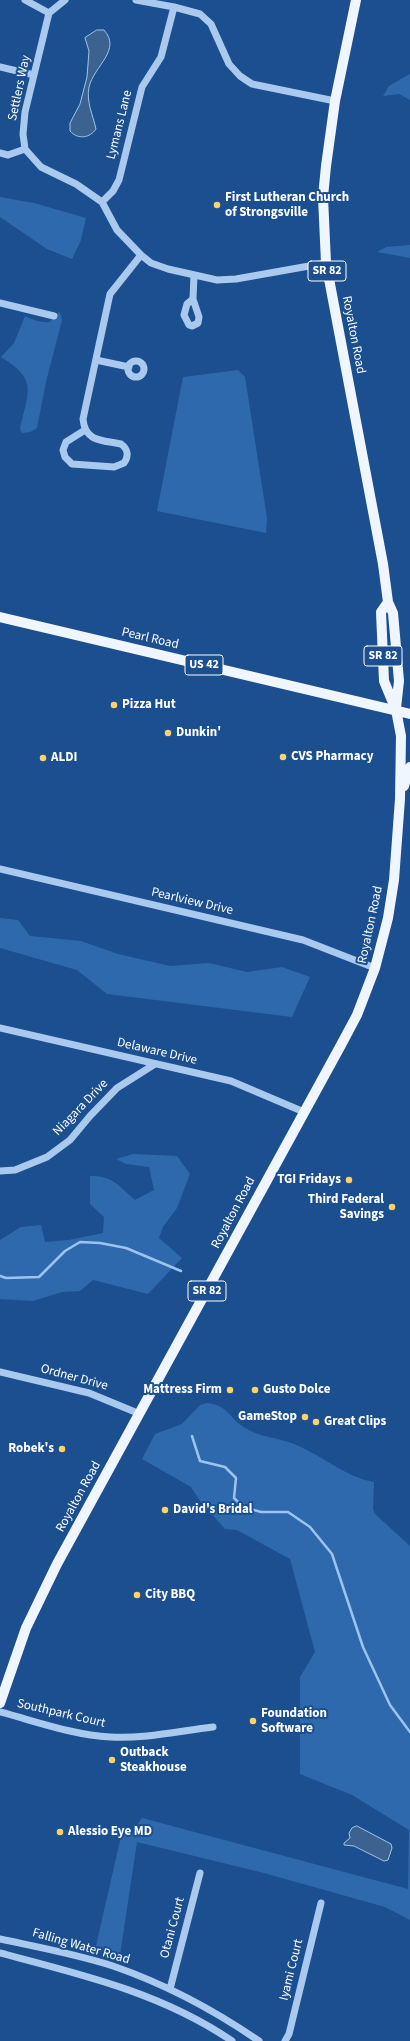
<!DOCTYPE html>
<html>
<head>
<meta charset="utf-8">
<style>
	body { margin:0 }
	canvas { display:block; background:#1b4f8f }
</style>
</head>
<body>
<canvas width="410" height="2041"></canvas>
<script>
const ctx = document.querySelector('canvas').getContext('2d');
ctx.lineJoin = 'round';
function fill(path, color) {
  ctx.fillStyle = color;
  ctx.fill(path, 'evenodd');
}
function trace(path, color, width, dash) {
  ctx.strokeStyle = color;
  ctx.lineWidth = width;
  ctx.lineCap = dash ? 'butt' : 'round';
  ctx.setLineDash(dash || []);
  ctx.stroke(path);
}
function drawText(font, color, halo, rows, align = 'center') {
  ctx.font = font + ' "Source Sans 3",sans-serif';
  ctx.lineWidth = 4;
  ctx.setLineDash([]);
  ctx.textBaseline = 'middle';
  ctx.strokeStyle = halo;
  ctx.fillStyle = color;
  for (const [text, x, y, turn = 0] of rows) {
    ctx.save();
    ctx.translate(x, y);
    ctx.rotate((+turn || 0) * Math.PI / 180);
    ctx.textAlign = isNaN(turn) ? turn : align;
    if (halo) ctx.strokeText(text, 0, 0);
    ctx.fillText(text, 0, 0);
    ctx.restore();
  }
}
fill(new Path2D(`
	M 410,74 L 410,100 L 399,94 L 383,96 L 389,86 Z
	M 0,197 L 34,203 L 86,218 L 81,240 L 72,259 L 47,249 L 0,217 Z
	M 410,245 L 410,258 L 377,252 L 386,247 Z
	M 60,312 L 62,320 L 46,382 L 37,428 L 30,432 L 22,433 L 20,429 C 28,392 39,380 1,357 L 14,343 L 25,316 C 34,320 41,323 50,322 L 54,316 Z
	M 238,370 L 245,377 L 267,518 L 266,533 L 157,511 L 183,377 Z
	M 0,918 L 18,920 L 30,936 L 81,941 L 118,954 L 170,966 L 209,963 L 247,972 L 282,967 L 310,977 L 292,1017 L 107,994 L 77,970 L 0,948 Z
	M 133,1154 L 177,1156 L 190,1174 L 177,1208 L 163,1227 L 159,1238 L 182,1258 L 148,1294 L 93,1280 L 80,1291 L 62,1292 L 33,1301 L 0,1299 L 0,1240 L 21,1227 L 41,1225 L 45,1242 L 69,1240 L 103,1233 L 104,1217 L 90,1204 L 90,1176 C 112,1175 120,1187 135,1200 L 154,1190 L 149,1167 L 126,1164 L 116,1159 Z
	M 207,1403 C 228,1405 229,1418 245,1428 C 262,1438 276,1437 294,1444 C 322,1455 345,1477 374,1482 L 373,1509 L 375,1514 L 410,1546 L 410,1920 L 385,1907 L 264,1873 L 137,1842 L 120,1955 L 95,1950 L 122,1832 L 131,1833 L 142,1818 L 408,1889 L 409,1830 L 352,1795 L 300,1774 L 300,1677 L 315,1652 L 290,1559 L 237,1530 L 225,1529 L 200,1501 L 191,1487 L 142,1459 L 155,1434 L 182,1424 L 200,1405 Z`), '#2e69ad');
const water = new Path2D(`
	M 97,30 L 104,30 C 122,50 94,66 89,87 C 86,102 93,115 96,129 C 90,138 78,140 70,131 L 70,123 L 80,104 L 87,77 L 89,51 L 85,38 Z
	M 357,1826 L 391,1844 L 392,1848 L 388,1860 L 384,1861 L 354,1846 L 344,1845 L 344,1843 L 350,1838 L 349,1833 L 352,1828 Z`);
fill(water, '#3c6290');
trace(water, '#9cc4f0', 1);
trace(new Path2D(`
	M 0,1276 L 6,1278 L 39,1277 L 65,1251 L 80,1242 L 100,1243 L 126,1248 L 181,1271
	M 192,1436 L 200,1461 L 225,1467 L 236,1478 L 234,1498 L 243,1507 L 261,1512 L 288,1512 L 310,1527 L 332,1554 L 363,1647 L 390,1705 L 410,1732`), '#9cc4f0', 2.5);
trace(new Path2D(`
	M 25,0 L 49,13
	M 65,0 L 49,13 L 25,112 L 23,134 L 25,149 L 41,167 L 76,184 L 102,202 L 117,230 L 141,255 L 151,263 L 168,269 L 217,280 L 236,279 L 326,263
	M 136,0 L 174,7 L 200,14 L 211,24 L 229,64 L 240,76 L 252,84 L 335,101
	M 0,67 L 34,75
	M 0,153 L 8,155 L 25,149
	M 102,202 L 113,191 L 119,180 L 142,87 L 161,57 L 174,7
	M 193,299 L 187,304 L 184,315 L 189,325 L 192,326 L 198,323 L 199,317 L 193,299 L 194,275
	M 0,303 L 54,316
	M 96,360 L 129,367
	M128 369a8 8 0 1 1 16 0a8 8 0 1 1-16 0Z
	M 85,430 L 66,442 L 63,450 L 65,457 L 72,464 L 114,467 L 124,463 C 129,456 128,449 121,444 C 102,440 85,442 83,419 L 110,294 L 141,255
	M 0,869 L 303,940 L 375,968
	M 0,1028 L 231,1081 L 304,1112
	M 0,1171 L 15,1170 L 47,1157 L 70,1140 L 90,1116 L 117,1088 L 155,1064
	M 0,1372 L 89,1393 L 140,1414
	M 0,1712 C 35,1721 73,1735 110,1737 C 144,1739 179,1731 213,1727
	M 0,1939 C 37,1947 76,1954 113,1966 C 165,1984 214,2010 259,2041
	M 0,1953 C 80,1974 162,1993 232,2041
	M 170,1989 L 200,1873
	M 285,2041 L 289,2034 L 321,1903`), '#a9c9ee', 7);
trace(new Path2D(`
	M 356,0 L 335,101 L 326,166 L 323,197 L 326,263 L 383,564 L 388,602 L 393,613 L 399,681 L 396,708
	M 0,617 L 410,714
	M 404,786 L 410,767
	M 0,1703 L 26,1628 L 57,1564 L 341,1045 L 357,1015 L 375,968 L 388,918 L 394,880 L 400,799 L 401,736 L 396,710 L 384,681 L 381,612 L 388,602`), '#f0f6ff', 10);
for (const [x, y, r, color] of [
	[217,205,4,"#ffd166"],
	[114,705,4,"#ffd166"],
	[168,733,4,"#ffd166"],
	[283,757,4,"#ffd166"],
	[43,758,4,"#ffd166"],
	[349,1180,4,"#ffd166"],
	[392,1207,4,"#ffd166"],
	[230,1390,4,"#ffd166"],
	[255,1390,4,"#ffd166"],
	[305,1417,4,"#ffd166"],
	[316,1422,4,"#ffd166"],
	[62,1449,4,"#ffd166"],
	[165,1510,4,"#ffd166"],
	[137,1595,4,"#ffd166"],
	[253,1721,4,"#ffd166"],
	[112,1760,4,"#ffd166"],
	[60,1832,4,"#ffd166"]
]) {
  const dot = new Path2D();
  dot.arc(x, y, r, 0, 2 * Math.PI);
  ctx.fillStyle = color;
  ctx.fill(dot);
  trace(dot, '#1b4f8f', 1.5);
}
for (const [x, y, w] of [
	[327,271,38],
	[383,656,38],
	[204,665,38],
	[207,1291,38]
]) {
  const box = new Path2D();
  box.roundRect(x - w / 2, y - 10, w, 20, 3);
  ctx.fillStyle = '#1b4f8f';
  ctx.fill(box);
  trace(box, '#fff', 1);
}
drawText('bold 12px', '#fff', null, [
	["SR 82",327,271],
	["SR 82",383,656],
	["US 42",204,665],
	["SR 82",207,1291]
]);
drawText('13px', '#fff', '#1b4f8f', [
	["Settlers Way",20,88,-78],
	["Lymans Lane",120,125,-76],
	["Royalton Road",353,335,79],
	["Pearl Road",150,639,13],
	["Pearlview Drive",192,902,13],
	["Royalton Road",371,925,-78],
	["Delaware Drive",157,1052,13],
	["Niagara Drive",81,1108,-46],
	["Royalton Road",234,1213,-62],
	["Ordner Drive",74,1378,15],
	["Royalton Road",79,1497,-61],
	["Southpark Court",61,1714,13],
	["Otani Court",173,1928,-75],
	["Falling Water Road",81,1947,16],
	["Iyami Court",292,1970,-76]
]);
drawText('bold 13px', '#fff', '#1b4f8f', [
	["First Lutheran Church",225,198],
	["of Strongsville",225,213],
	["Pizza Hut",122,705],
	["Dunkin'",176,733],
	["CVS Pharmacy",291,757],
	["ALDI",51,758],
	["TGI Fridays",341,1180,"right"],
	["Third Federal",384,1200,"right"],
	["Savings",384,1215,"right"],
	["Mattress Firm",222,1390,"right"],
	["Gusto Dolce",263,1390],
	["GameStop",297,1417,"right"],
	["Great Clips",324,1422],
	["Robek's",54,1449,"right"],
	["David's Bridal",173,1510],
	["City BBQ",145,1595],
	["Foundation",261,1714],
	["Software",261,1729],
	["Outback",120,1753],
	["Steakhouse",120,1768],
	["Alessio Eye MD",68,1832]
], 'left');
</script>
</body>
</html>
